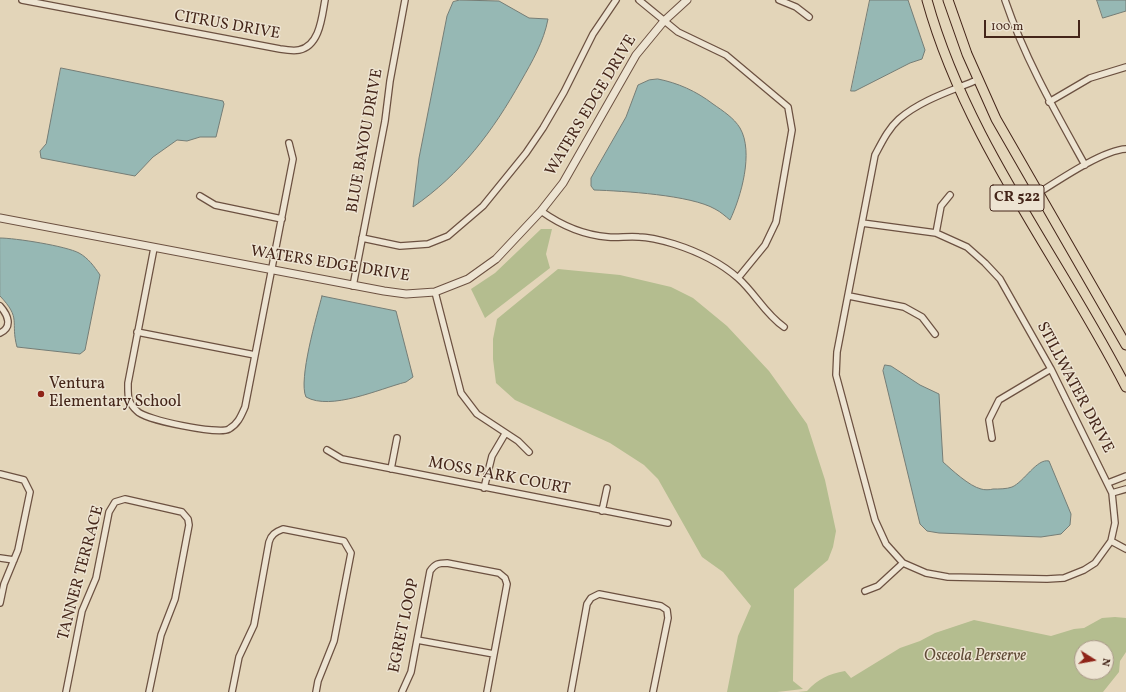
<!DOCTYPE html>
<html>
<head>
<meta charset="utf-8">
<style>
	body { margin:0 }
	#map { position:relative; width:1126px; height:692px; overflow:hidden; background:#e3d5b9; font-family:Vollkorn,serif }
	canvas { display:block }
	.north { position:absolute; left:1074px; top:640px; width:40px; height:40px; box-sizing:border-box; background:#ede4d2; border:1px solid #a99888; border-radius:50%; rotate:101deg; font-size:11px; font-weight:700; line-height:16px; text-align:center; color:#442519 }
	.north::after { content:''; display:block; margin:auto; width:14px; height:18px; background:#8f2418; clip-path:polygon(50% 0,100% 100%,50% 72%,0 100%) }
	.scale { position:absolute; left:984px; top:20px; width:96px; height:18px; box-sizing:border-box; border:2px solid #442519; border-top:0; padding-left:5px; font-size:12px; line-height:14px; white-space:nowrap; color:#442519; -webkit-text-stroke:3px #ede4d2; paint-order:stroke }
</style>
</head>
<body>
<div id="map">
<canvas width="1126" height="692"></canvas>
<div class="north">N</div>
<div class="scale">100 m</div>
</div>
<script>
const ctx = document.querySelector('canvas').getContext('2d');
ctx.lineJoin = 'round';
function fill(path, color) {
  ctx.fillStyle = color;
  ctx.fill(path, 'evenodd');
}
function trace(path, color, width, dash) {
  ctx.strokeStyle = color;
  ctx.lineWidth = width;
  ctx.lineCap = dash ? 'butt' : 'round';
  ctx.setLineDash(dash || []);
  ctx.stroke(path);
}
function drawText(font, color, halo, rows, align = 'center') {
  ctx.font = font + ' Vollkorn,serif';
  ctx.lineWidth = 3;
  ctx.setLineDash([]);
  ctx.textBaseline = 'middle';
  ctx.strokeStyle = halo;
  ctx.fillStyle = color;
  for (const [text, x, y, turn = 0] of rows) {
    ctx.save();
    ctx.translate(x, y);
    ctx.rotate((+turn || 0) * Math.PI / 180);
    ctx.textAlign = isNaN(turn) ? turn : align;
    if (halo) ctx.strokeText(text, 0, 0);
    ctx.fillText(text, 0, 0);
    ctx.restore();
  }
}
fill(new Path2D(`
	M 541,229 L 552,229 L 546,254 L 550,268 L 485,318 L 471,289 L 495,273 Z
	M 558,269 L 620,275 L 671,287 L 693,298 L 727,326 L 769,371 L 807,424 L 825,480 L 836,531 L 833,547 L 828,560 L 794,589 L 793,681 L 803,689 L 777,692 L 727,692 L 738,636 L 751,606 L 723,572 L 702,557 L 658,479 L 644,465 L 610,443 L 515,400 L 496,383 L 493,359 L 493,339 L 497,319 Z
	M 1115,617 L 1126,618 L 1126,652 L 1120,661 L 1119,672 L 1103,692 L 798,692 L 807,691 C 818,679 828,674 845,671 L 851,678 L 900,648 L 920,641 L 935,633 L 974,620 L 1051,636 L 1074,629 L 1084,628 L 1102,618 ZM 1082,648 L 1106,648 L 1106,672 L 1082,672 Z`), '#b4bd8f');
const water = new Path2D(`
	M 460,0 L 499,1 L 529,18 L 548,19 C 544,41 532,62 521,81 C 493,131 461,174 413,207 L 419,158 L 447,16 L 453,2 Z
	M 870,0 L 908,0 L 925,50 L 922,59 L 910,63 L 855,91 L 851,91 Z
	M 1097,0 L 1126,0 L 1126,11 L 1103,18 Z
	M 61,68 L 223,101 L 224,104 L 216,137 L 200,137 L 187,141 L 177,140 L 153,157 L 135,176 L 41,158 L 40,151 L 46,144 Z
	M 658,79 C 678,83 696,91 713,104 C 723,111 734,118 740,128 C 754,152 741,197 730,220 C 725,216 721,212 715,209 C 691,195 623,191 594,190 L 591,186 L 591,178 L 626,117 L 638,85 L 649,80 Z
	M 0,238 C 15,238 66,246 79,253 C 88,258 94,266 100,275 L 85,350 L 80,354 L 17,347 C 10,321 22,319 0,296 Z
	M 322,296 L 396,311 L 413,377 L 406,382 C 379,389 331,411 306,397 C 298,380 317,315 322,296 Z
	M 885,365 L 891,366 L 920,385 L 939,394 L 943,462 C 952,470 969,486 981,489 C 984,490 990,490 993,489 C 999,489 1007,489 1012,487 C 1024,482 1037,458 1049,461 L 1071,514 L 1070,525 L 1061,534 L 1041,537 L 939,533 L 927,531 L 920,524 L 883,371 Z`);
fill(water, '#96b8b4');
trace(water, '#757d76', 1);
const minor = new Path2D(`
	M 22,0 L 280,49 C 286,50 294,51 299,50 C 320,46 322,16 325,0
	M 639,0 L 678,32 L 726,55 L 788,107 L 792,130 L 776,222 L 765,245 L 738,278
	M 779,0 L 796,7 L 809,17
	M 1005,0 C 1025,59 1055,111 1085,165
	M 1049,102 L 1090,78 L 1126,67
	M 200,196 L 215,205 L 282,219
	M 1021,204 C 1046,189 1100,150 1126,149
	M 541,211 C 562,226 583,235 608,237 C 618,238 628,236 639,237 C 650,237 664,241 674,244 C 696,251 721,263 738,278 C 755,293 765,314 784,327
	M 862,223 L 936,233 L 967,247 L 985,263 L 1000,279 L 1051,369 L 1112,493 L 1115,523 L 1111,541 L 1095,563 L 1084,570 L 1064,578 L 1047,579 L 948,577 L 926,573 L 903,563 L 886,544 L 875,520 L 836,375 L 837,352 L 875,155 C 882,142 888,129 899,119 C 921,100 951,91 977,80
	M 936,233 L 941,206 L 950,195
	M 362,238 L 400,246 L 428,244 L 448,236 L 483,206 L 526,153 L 543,128 L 564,92 L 593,34 L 616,0
	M 154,248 L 128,383 C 128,396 127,402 137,411 C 145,420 219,435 229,429 C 238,424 241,416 245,407 L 293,159 L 289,143
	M 353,286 L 385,121 L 390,81 L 405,0
	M 435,292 L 461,393 L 477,414 L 518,441 L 529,452
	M 849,296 L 904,307 L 922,317 L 935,334
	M 0,306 C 8,315 13,327 0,333
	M 137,332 L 255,355
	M 992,438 L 989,420 L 999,400 L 1051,369
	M 327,450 L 342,459 L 668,523
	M 391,469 L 397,438
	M 0,474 L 24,480 L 30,492 L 18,550 L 4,584 L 0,603
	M 1108,483 L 1126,476
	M 484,488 L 492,456 L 505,434
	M 1112,493 L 1126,489
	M 602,511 L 607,488
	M 1111,541 L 1126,549
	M 0,558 L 14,560
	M 865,591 L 878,586 L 903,563
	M 417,640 L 494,654
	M 66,692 L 82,611 L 96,578 L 109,512 L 115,502 L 125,499 L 182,512 L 188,519 L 189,525 L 175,599 L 161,635 L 149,692
	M 232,692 L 239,657 L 254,625 L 269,542 C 271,535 275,532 283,529 L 344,541 L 351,553 L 334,641 L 318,681 L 316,692
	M 402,692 L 411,672 L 430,571 C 435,564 438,563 447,563 L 499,573 L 505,578 L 507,584 L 487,692
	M 571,692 L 587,604 L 591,598 L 599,594 L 661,606 L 667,610 L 668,618 L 653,692`);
const tertiary = new Path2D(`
	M 0,218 L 384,291 L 406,294 L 435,292 L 468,279 L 496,259 L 541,211 L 563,183 L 636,55 L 664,21 L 687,0`);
const primary = new Path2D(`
	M 927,0 C 966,141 1060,258 1126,387
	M 948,0 L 967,54 L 996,119 L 1126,345`);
trace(minor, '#6c5141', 8);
trace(tertiary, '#6c5141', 9);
trace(primary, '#442519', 11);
trace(minor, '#ede4d2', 5.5);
trace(tertiary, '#ede4d2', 7);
trace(primary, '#e3d5b9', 9);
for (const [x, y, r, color] of [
	[41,394,4,"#8f2418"]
]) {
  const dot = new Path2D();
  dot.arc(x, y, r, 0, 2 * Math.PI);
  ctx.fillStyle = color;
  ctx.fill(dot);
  trace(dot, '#ede4d2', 1.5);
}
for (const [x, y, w] of [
	[1017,198,54]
]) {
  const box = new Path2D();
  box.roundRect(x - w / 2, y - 13, w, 26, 3);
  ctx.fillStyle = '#ede4d2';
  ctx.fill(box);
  trace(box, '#442519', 1);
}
drawText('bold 15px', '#442519', null, [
	["CR 522",1017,198]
]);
drawText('16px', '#442519', '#ede4d2', [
	["CITRUS DRIVE",227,26,10],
	["WATERS EDGE DRIVE",592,106,-59],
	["BLUE BAYOU DRIVE",366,141,-80],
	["WATERS EDGE DRIVE",330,265,9],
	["STILLWATER DRIVE",1074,388,62],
	["MOSS PARK COURT",499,477,11],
	["TANNER TERRACE",82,573,-75],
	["EGRET LOOP",405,626,-78]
]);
drawText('16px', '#442519', '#ede4d2', [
	["Ventura",49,385],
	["Elementary School",49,403]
], 'left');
drawText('italic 16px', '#604b36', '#ede4d2', [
	["Osceola Perserve",975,657]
]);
</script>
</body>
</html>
